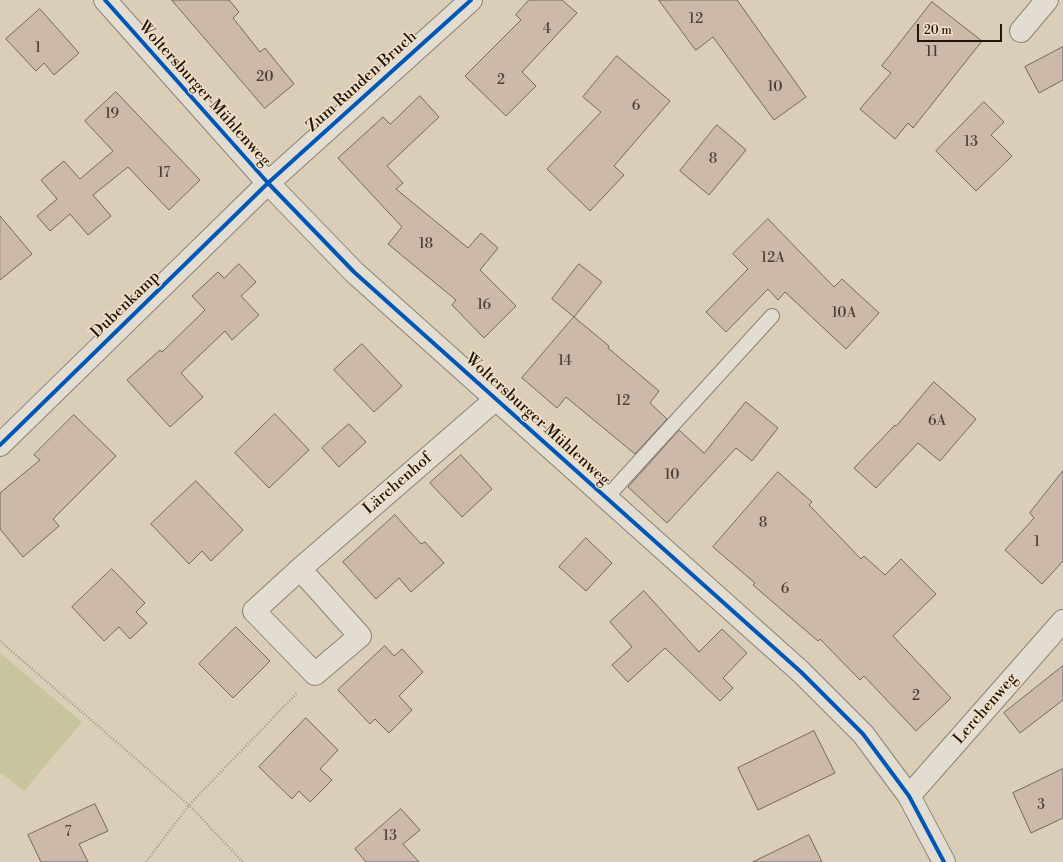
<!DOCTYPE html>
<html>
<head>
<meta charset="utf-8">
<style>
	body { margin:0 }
	#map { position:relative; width:1063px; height:862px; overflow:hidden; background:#dbceb8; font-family:"Libre Bodoni",serif }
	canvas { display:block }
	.scale { position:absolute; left:917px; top:24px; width:85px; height:18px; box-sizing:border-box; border:2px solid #23150b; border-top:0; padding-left:5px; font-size:12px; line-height:14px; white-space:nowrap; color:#23150b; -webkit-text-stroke:3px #f1e1c8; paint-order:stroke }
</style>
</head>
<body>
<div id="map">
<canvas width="1063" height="862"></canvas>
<div class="scale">20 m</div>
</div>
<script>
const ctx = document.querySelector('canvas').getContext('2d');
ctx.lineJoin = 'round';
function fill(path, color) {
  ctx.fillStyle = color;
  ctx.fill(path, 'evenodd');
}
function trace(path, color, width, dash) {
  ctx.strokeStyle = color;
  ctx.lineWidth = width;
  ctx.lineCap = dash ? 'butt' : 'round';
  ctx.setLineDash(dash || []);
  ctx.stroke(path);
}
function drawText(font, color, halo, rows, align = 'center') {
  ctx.font = font + ' "Libre Bodoni",serif';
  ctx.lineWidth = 3;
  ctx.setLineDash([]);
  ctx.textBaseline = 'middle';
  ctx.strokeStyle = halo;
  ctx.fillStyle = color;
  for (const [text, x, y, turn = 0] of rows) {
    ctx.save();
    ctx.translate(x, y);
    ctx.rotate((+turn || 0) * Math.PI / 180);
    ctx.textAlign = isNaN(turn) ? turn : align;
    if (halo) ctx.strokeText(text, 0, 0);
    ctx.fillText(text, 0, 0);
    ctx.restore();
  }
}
fill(new Path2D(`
	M 0,653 L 82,722 L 24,791 L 0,772 Z`), '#c8c49d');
const building = new Path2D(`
	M 172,0 L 229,0 L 239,12 L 233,18 L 260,52 L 265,48 L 294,84 L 265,108 Z
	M 529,0 L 562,0 L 577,13 L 522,72 L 536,86 L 506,116 L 465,76 L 521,20 L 516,15 Z
	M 659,0 L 737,0 L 806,97 L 774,120 L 713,37 L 696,50 Z
	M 932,2 L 982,41 L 913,128 L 908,123 L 895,139 L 860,109 L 891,73 L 882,66 Z
	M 40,9 L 79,53 L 54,75 L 44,63 L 36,71 L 6,39 Z
	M 1063,47 L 1063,80 L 1039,93 L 1025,67 Z
	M 617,56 L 670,101 L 614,166 L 624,175 L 590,211 L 547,169 L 601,112 L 583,97 Z
	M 116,92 L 200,180 L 169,210 L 128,167 L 93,195 L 111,216 L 88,235 L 70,214 L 50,231 L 37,216 L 57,199 L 41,180 L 64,161 L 80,179 L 113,151 L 85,121 Z
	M 420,96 L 439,117 L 387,166 L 403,183 L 396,189 L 468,248 L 481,233 L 498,248 L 480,270 L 516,306 L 484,338 L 452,305 L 456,300 L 388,244 L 402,227 L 338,158 L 383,117 L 390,124 Z
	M 984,102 L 1004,122 L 991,135 L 1012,156 L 976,191 L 936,151 Z
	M 717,125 L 746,150 L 709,195 L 680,171 Z
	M 0,216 L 32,254 L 0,280 Z
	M 768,219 L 834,287 L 842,279 L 879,313 L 846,349 L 785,292 L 778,300 L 768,289 L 726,332 L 706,312 L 748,269 L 733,254 Z
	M 239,264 L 256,282 L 241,296 L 259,315 L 232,340 L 225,331 L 181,373 L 203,397 L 170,427 L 127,380 L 160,350 L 162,352 L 205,310 L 192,296 L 218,272 L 224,278 Z
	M 579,264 L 602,282 L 574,317 L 552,299 Z
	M 574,317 L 609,346 L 608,348 L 659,391 L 650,403 L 667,419 L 635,454 L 566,397 L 557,408 L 522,378 Z
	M 362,344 L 402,386 L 374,412 L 334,370 Z
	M 934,382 L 976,419 L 940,461 L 918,443 L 876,488 L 854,468 L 895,425 L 896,426 Z
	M 746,402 L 778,428 L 752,461 L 736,448 L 667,523 L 628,487 L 679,430 L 704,453 Z
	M 275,414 L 309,450 L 269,488 L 235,453 Z
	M 74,415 L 116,456 L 53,519 L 59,526 L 23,557 L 0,529 L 0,493 L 40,460 L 34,455 Z
	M 349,424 L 366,442 L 339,467 L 322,448 Z
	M 461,455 L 492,489 L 462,517 L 430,483 Z
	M 1063,471 L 1063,561 L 1042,584 L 1005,550 L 1034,518 L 1030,513 Z
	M 778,472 L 812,502 L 809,505 L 861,559 L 864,556 L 885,575 L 901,559 L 936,594 L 893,636 L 951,698 L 916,731 L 864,676 L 860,680 L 820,639 L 818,641 L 753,585 L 755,583 L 713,547 Z
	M 196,481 L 243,530 L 211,561 L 202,551 L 189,564 L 151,524 Z
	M 395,515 L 421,544 L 425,542 L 444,563 L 411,592 L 399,578 L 376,599 L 343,562 Z
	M 586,538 L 612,563 L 586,591 L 559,567 Z
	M 112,569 L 145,603 L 136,612 L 147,623 L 130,639 L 119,627 L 104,641 L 72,607 Z
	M 644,591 L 699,652 L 722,629 L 747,653 L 723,678 L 733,688 L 720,701 L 665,648 L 628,682 L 612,665 L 632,647 L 610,622 Z
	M 236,627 L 270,661 L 233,698 L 199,664 Z
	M 385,646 L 394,656 L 402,649 L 423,672 L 399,696 L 412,710 L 389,733 L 375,719 L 370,724 L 338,690 Z
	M 1063,666 L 1063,700 L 1020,733 L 1004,713 Z
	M 306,718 L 338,750 L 320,769 L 332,780 L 310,802 L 299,791 L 292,799 L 259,767 Z
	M 814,731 L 835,773 L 758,810 L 738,768 Z
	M 1063,769 L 1063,818 L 1031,833 L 1013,793 Z
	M 95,804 L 108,831 L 79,844 L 88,862 L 41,862 L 28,835 Z
	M 401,809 L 420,830 L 403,844 L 419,862 L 366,862 L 355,849 Z
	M 809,835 L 822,862 L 753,862 Z`);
fill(building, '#ccb9aa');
trace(building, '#71695d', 1);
const lane = new Path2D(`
	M 606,498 L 772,316`);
const street = new Path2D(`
	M 105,0 L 268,183 L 354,272 L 801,672 L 863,734 L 909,796 L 944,862
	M 1021,31 L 1047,0
	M 0,445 L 268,183 L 471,0
	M 300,569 L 360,636 L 315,674 L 254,611 L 300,569 L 496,399
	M 909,796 L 1063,621`);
trace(lane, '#8b8275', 16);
trace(street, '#8b8275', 24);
trace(new Path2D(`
	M 0,641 L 189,805 L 243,862
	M 146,862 L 189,805 L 297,693`), '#9f988e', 2.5, [1, 2]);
trace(lane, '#e3dcd1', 14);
trace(street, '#e3dcd1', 22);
trace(new Path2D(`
	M 105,0 L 268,183 L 354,272 L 801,672 L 863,734 L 909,796 L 944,862
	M 0,445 L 268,183 L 471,0`), '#0057b8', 4);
drawText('14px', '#4d3e33', null, [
	["12",696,20],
	["4",547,30],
	["1",38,49],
	["11",932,53],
	["20",265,78],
	["2",501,81],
	["10",775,88],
	["6",636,107],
	["19",112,115],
	["13",971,143],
	["8",713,160],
	["17",164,174],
	["18",426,245],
	["12A",773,259],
	["16",484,306],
	["10A",844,314],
	["14",565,362],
	["12",623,402],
	["6A",937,422],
	["10",672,476],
	["8",763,524],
	["1",1037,543],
	["6",785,590],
	["2",916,697],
	["3",1041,806],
	["7",68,833],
	["13",390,837]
]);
drawText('16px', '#23150b', '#f1e1c8', [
	["Zum Runden Bruch",362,82,-42],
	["Woltersburger Mühlenweg",204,94,48],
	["Dubenkamp",126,305,-44],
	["Woltersburger Mühlenweg",537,420,42],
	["Lärchenhof",398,484,-41],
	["Lerchenweg",986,709,-49]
]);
</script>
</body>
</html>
